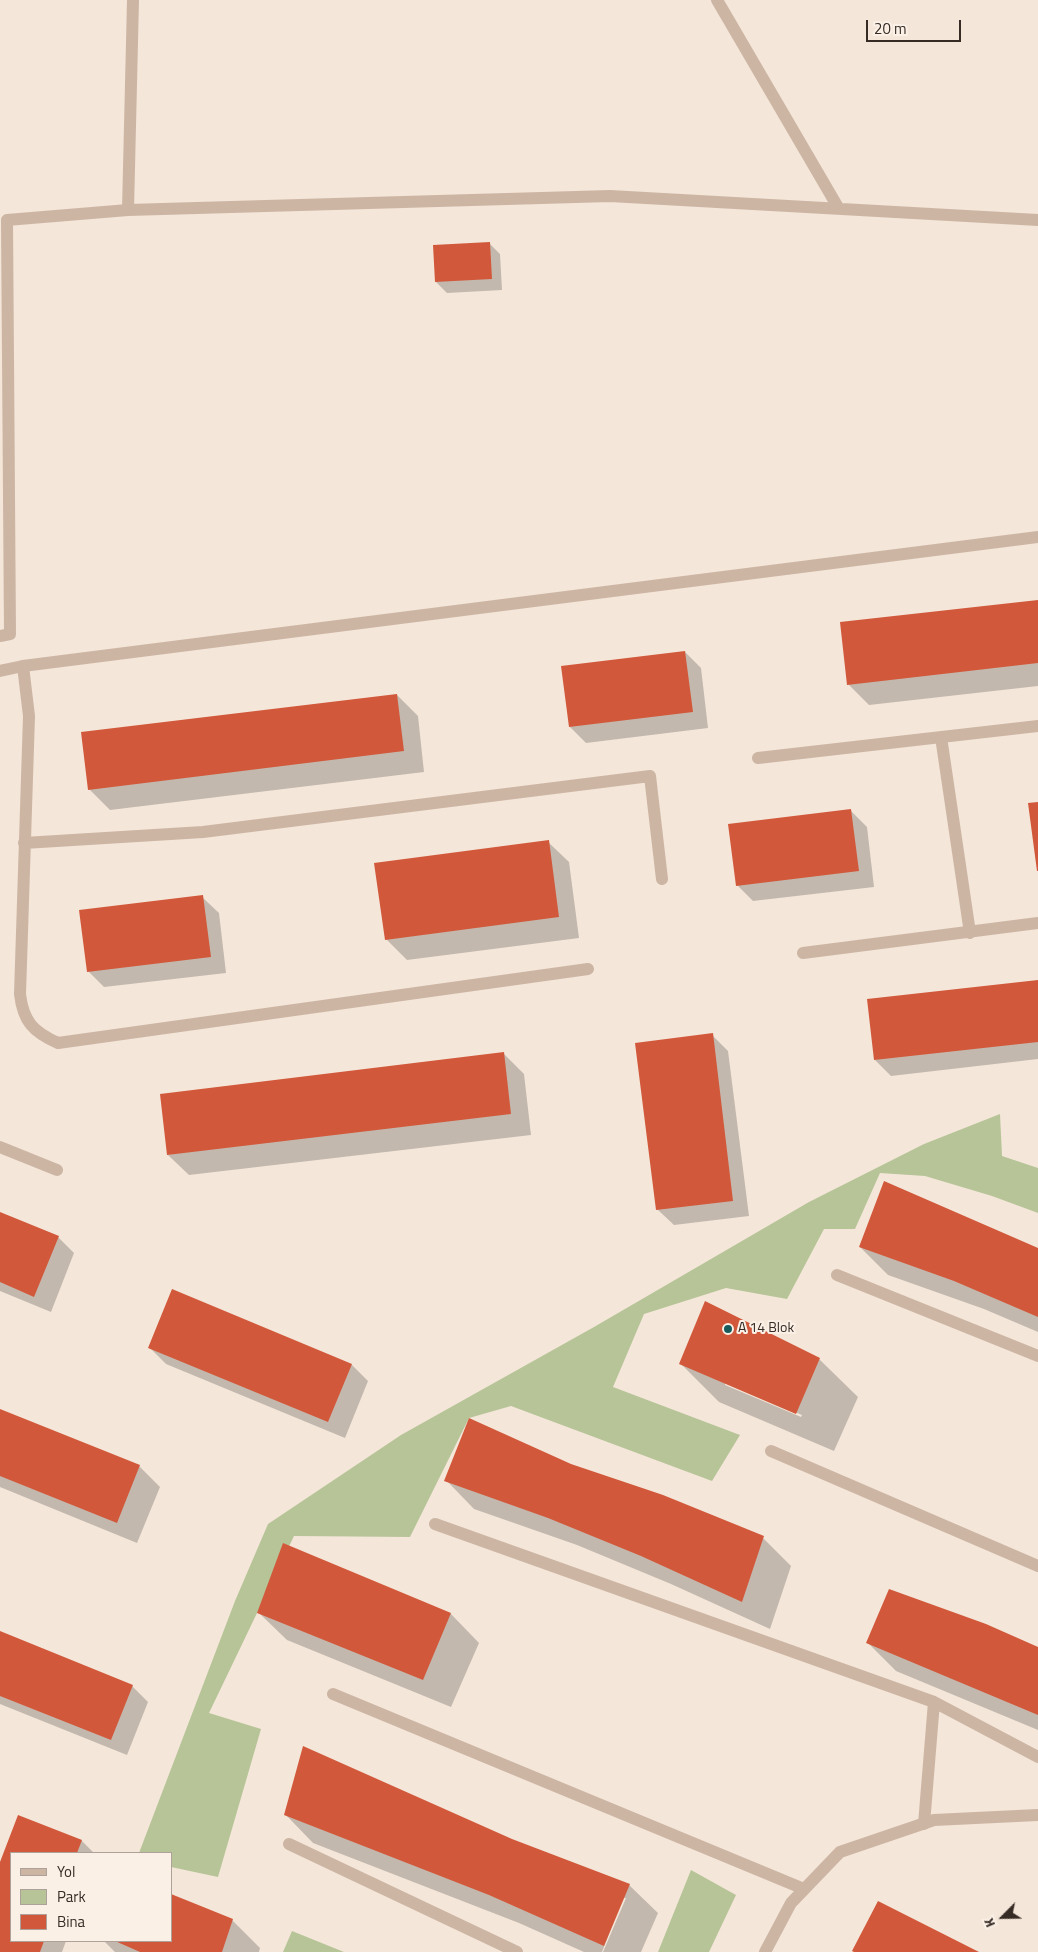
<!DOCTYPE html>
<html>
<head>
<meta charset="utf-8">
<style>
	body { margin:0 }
	#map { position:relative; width:1038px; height:1952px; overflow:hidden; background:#f4e6d9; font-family:"Titillium Web",sans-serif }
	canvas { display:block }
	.legend { position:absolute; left:10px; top:1852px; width:162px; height:90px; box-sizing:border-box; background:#fbf0e6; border:1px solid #ada199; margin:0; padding:6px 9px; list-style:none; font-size:15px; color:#372b26 }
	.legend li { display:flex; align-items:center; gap:10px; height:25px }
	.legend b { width:25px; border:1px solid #ada199 }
	.north { position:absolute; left:978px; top:1892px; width:50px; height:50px; -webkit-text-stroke:4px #fbf0e6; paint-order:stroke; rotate:247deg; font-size:14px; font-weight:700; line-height:20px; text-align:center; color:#372b26 }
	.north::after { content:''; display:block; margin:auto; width:18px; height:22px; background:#372b26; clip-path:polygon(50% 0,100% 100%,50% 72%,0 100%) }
	.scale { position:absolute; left:866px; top:20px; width:95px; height:22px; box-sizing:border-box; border:2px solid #372b26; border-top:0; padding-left:6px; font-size:15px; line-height:18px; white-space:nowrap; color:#372b26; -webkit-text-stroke:4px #fbf0e6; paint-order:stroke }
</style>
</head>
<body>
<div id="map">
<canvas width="1038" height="1952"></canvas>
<ul class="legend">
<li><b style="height:6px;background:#cdb5a4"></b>Yol</li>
<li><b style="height:14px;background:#b7c498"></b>Park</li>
<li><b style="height:14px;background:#d1583a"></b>Bina</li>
</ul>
<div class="north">K</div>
<div class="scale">20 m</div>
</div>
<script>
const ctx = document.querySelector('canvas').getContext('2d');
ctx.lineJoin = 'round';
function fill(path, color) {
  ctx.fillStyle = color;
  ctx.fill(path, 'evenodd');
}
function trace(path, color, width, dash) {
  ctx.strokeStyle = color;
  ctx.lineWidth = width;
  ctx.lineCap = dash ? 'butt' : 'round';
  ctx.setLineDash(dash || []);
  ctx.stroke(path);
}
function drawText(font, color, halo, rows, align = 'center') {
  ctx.font = font + ' "Titillium Web",sans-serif';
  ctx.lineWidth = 4;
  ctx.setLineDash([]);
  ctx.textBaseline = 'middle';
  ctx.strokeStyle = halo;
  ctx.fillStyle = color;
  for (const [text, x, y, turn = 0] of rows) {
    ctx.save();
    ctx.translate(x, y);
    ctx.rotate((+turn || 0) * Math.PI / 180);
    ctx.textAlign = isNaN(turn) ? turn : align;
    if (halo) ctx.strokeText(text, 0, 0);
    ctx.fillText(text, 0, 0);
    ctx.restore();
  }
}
fill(new Path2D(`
	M 1000,1114 L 1002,1156 L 1038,1168 L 1038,1213 L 992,1196 L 925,1176 L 880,1173 L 855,1229 L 824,1229 L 787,1299 L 726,1288 L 644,1314 L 613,1387 L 740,1435 L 712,1481 L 511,1406 L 469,1418 L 410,1537 L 294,1536 L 209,1713 L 261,1729 L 218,1877 L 171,1867 L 171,1853 L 139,1853 L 235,1601 L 268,1524 L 401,1435 L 594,1327 L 809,1202 L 924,1144 Z
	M 691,1870 L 736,1895 L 709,1952 L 658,1952 Z
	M 292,1931 L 344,1952 L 283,1952 Z`), '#b7c498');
fill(new Path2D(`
	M 489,243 L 500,254 L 502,290 L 447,293 L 436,282 Z
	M 1038,601 L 1038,686 L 869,705 L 848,684 Z
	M 685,652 L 701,668 L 708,728 L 586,743 L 570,727 Z
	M 397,695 L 418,716 L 424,772 L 110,810 L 89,789 Z
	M 851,811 L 867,827 L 874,887 L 753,901 L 737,885 Z
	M 548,842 L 569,862 L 579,938 L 407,960 L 386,939 Z
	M 202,897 L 219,913 L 226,973 L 104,987 L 88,971 Z
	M 1038,981 L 1038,1059 L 891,1076 L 875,1060 Z
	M 712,1035 L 728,1051 L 749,1216 L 674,1225 L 657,1209 Z
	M 503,1053 L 524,1074 L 531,1135 L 189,1175 L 168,1155 Z
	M 0,1213 L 58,1237 L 74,1253 L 51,1312 L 0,1291 Z
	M 860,1247 L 1038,1251 L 1038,1332 L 984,1309 L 888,1275 Z
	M 173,1291 L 352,1365 L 368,1381 L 345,1438 L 166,1364 L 150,1348 Z
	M 819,1359 L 858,1397 L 834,1451 L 719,1402 L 681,1364 ZM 725,1382 L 802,1415 L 801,1417 L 725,1385 Z
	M 0,1410 L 139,1466 L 160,1487 L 137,1543 L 0,1487 Z
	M 571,1465 L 763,1538 L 791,1566 L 770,1629 L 671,1584 L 577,1545 L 474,1509 L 446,1480 Z
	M 284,1545 L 451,1614 L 479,1643 L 451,1707 L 287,1640 L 258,1612 Z
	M 0,1633 L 132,1686 L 148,1702 L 127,1755 L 0,1704 Z
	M 868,1643 L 1038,1648 L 1038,1730 L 896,1671 Z
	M 285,1814 L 512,1840 L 629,1885 L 658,1913 L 641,1952 L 603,1952 L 626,1898 L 623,1898 L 602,1952 L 584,1952 L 519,1923 L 313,1843 Z
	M 19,1817 L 82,1841 L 94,1853 L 11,1853 L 11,1941 L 66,1941 L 62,1952 L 0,1952 L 0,1865 Z
	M 232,1920 L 260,1948 L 259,1952 L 115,1952 L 104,1941 L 171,1941 Z`), '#0003');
fill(new Path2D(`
	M 490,242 L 492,279 L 435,282 L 433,245 Z
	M 1038,600 L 1038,663 L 847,685 L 840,622 Z
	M 685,651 L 693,712 L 569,727 L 561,666 Z
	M 397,694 L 404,751 L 88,790 L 81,732 Z
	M 1038,802 L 1038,871 L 1037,871 L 1028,803 Z
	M 851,809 L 859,871 L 736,886 L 728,824 Z
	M 549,840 L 559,917 L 385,940 L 374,863 Z
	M 203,895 L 211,957 L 87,972 L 79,910 Z
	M 1038,980 L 1038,1042 L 874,1060 L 867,999 Z
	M 713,1033 L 733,1201 L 656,1210 L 635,1043 Z
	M 504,1052 L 511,1114 L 167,1155 L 160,1094 Z
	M 884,1181 L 1038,1248 L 1038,1317 L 954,1281 L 859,1247 Z
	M 0,1212 L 59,1236 L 34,1297 L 0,1282 Z
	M 172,1289 L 352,1364 L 328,1422 L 148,1348 Z
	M 705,1301 L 820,1358 L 796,1414 L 679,1364 Z
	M 0,1409 L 140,1465 L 117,1523 L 0,1476 Z
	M 469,1418 L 571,1464 L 663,1495 L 764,1536 L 742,1602 L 641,1556 L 548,1518 L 444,1481 Z
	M 283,1543 L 451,1613 L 423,1680 L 257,1613 Z
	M 889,1589 L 986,1624 L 1038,1647 L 1038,1715 L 866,1643 Z
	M 0,1631 L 133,1685 L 111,1740 L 0,1696 Z
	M 303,1746 L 512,1839 L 630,1884 L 604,1946 L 489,1895 L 284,1815 Z
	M 18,1815 L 82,1840 L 77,1853 L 11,1853 L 11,1941 L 44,1941 L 40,1952 L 0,1952 L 0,1862 Z
	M 171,1894 L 233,1919 L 222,1952 L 140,1952 L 115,1941 L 171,1941 Z
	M 878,1901 L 979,1952 L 854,1952 L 852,1951 Z`), '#d1583a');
trace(new Path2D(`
	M 23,666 L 29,716 L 20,994 C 23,1021 33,1032 58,1043 L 588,969
	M 941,737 L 970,933
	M 758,758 L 1038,726
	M 24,843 L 203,832 L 650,776 L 662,879
	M 803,953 L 1038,923
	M 0,1147 L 57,1170
	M 837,1275 L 1038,1356
	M 771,1451 L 1038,1566
	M 435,1524 L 934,1702 L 1038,1757
	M 333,1694 L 804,1889
	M 924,1824 L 934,1702
	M 289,1844 L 517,1952`), '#cdb5a4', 12);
trace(new Path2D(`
	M 717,0 L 839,209
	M 128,210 L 133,0
	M 0,636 L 10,634 L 7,220 L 128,210 L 610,196 L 1038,220
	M 0,671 L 23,666 L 1038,537
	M 765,1952 L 791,1903 L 840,1852 L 934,1820 L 1038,1815`), '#cdb5a4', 12);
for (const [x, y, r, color] of [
	[728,1329,5,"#185b5c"]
]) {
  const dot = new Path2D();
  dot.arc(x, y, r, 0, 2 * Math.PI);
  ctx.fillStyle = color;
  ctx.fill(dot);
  trace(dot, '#fbf0e6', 2);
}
drawText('14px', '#372b26', '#fbf0e6', [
	["A 14 Blok",738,1329]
], 'left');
</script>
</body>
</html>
